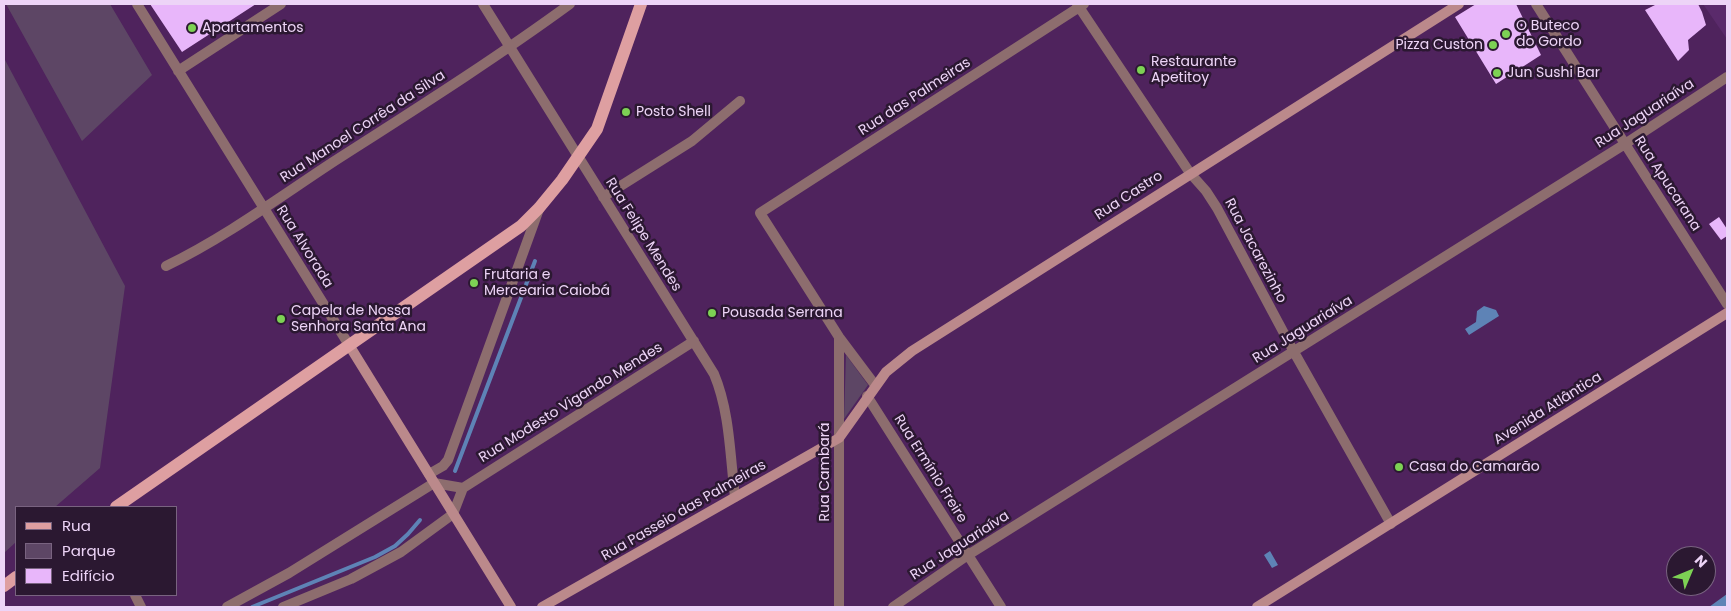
<!DOCTYPE html>
<html>
<head>
<meta charset="utf-8">
<style>
	body { margin:0 }
	#map { position:relative; width:1731px; height:611px; overflow:hidden; background:#4f235d; font-family:Poppins,sans-serif }
	canvas { display:block }
	.frame { position:absolute; inset:0; border:5px solid #edd4f7; pointer-events:none }
	.legend { position:absolute; left:15px; top:506px; width:162px; height:90px; box-sizing:border-box; background:#2b1831; border:1px solid #796380; margin:0; padding:6px 9px; list-style:none; font-size:15px; color:#edd4f7 }
	.legend li { display:flex; align-items:center; gap:10px; height:25px }
	.legend b { width:25px; border:1px solid #796380 }
	.north { position:absolute; left:1666px; top:546px; width:50px; height:50px; box-sizing:border-box; background:#2b1831; border:1px solid #796380; border-radius:50%; rotate:45deg; font-size:14px; font-weight:700; line-height:20px; text-align:center; color:#edd4f7 }
	.north::after { content:''; display:block; margin:auto; width:18px; height:22px; background:#7dd154; clip-path:polygon(50% 0,100% 100%,50% 72%,0 100%) }
</style>
</head>
<body>
<div id="map">
<canvas width="1731" height="611"></canvas>
<div class="frame"></div>
<ul class="legend">
<li><b style="height:6px;background:#de9fa1"></b>Rua</li>
<li><b style="height:14px;background:#5d4665"></b>Parque</li>
<li><b style="height:14px;background:#e8b6fa"></b>Edifício</li>
</ul>
<div class="north">N</div>
</div>
<script>
const ctx = document.querySelector('canvas').getContext('2d');
ctx.lineJoin = 'round';
function fill(path, color) {
  ctx.fillStyle = color;
  ctx.fill(path, 'evenodd');
}
function trace(path, color, width, dash) {
  ctx.strokeStyle = color;
  ctx.lineWidth = width;
  ctx.lineCap = dash ? 'butt' : 'round';
  ctx.setLineDash(dash || []);
  ctx.stroke(path);
}
function drawText(font, color, halo, rows, align = 'center') {
  ctx.font = font + ' Poppins,sans-serif';
  ctx.lineWidth = 5;
  ctx.setLineDash([]);
  ctx.textBaseline = 'middle';
  ctx.strokeStyle = halo;
  ctx.fillStyle = color;
  for (const [text, x, y, turn = 0] of rows) {
    ctx.save();
    ctx.translate(x, y);
    ctx.rotate((+turn || 0) * Math.PI / 180);
    ctx.textAlign = isNaN(turn) ? turn : align;
    if (halo) ctx.strokeText(text, 0, 0);
    ctx.fillText(text, 0, 0);
    ctx.restore();
  }
}
fill(new Path2D(`
	M 1703,4 L 1727,4 L 1727,39 Z`), '#5a2a6b');
fill(new Path2D(`
	M 6,4 L 110,4 L 152,75 L 82,141 Z
	M 4,58 L 125,286 L 100,468 L 55,507 L 16,507 L 16,542 L 4,553 Z
	M 846,355 L 868,385 L 844,419 Z`), '#5d4665');
fill(new Path2D(`
	M 1484,306 L 1496,310 L 1499,316 L 1469,335 L 1465,329 L 1476,322 L 1477,311 Z
	M 1270,551 L 1278,565 L 1272,568 L 1264,555 Z
	M 1727,594 L 1727,607 L 1709,607 Z`), '#5e83b6');
trace(new Path2D(`
	M 455,471 L 535,261
	M 252,607 L 375,557 L 395,546 L 408,534 L 420,520`), '#5e83b6', 4);
fill(new Path2D(`
	M 150,4 L 256,4 L 182,52 Z
	M 1476,4 L 1516,4 L 1541,55 L 1496,84 L 1455,17 Z
	M 1657,4 L 1698,4 L 1702,12 L 1706,25 L 1688,40 L 1689,50 L 1678,61 L 1645,10 Z
	M 1719,217 L 1727,229 L 1727,236 L 1721,240 L 1709,224 Z`), '#e8b6fa');
trace(new Path2D(`
	M 137,4 L 349,345
	M 483,4 L 714,374 C 730,412 730,456 735,497
	M 1077,4 L 1190,173 L 1206,191 L 1217,208 L 1294,352 L 1391,524
	M 1536,4 L 1727,304
	M 178,71 L 281,4
	M 603,197 L 692,141 L 740,101
	M 166,266 C 224,238 277,199 330,164 C 411,112 492,61 570,4
	M 839,337 L 839,607
	M 875,385 L 839,337 L 760,213 L 1084,4
	M 867,396 L 1001,607
	M 429,474 L 443,466 L 448,460 L 539,209
	M 135,595 L 141,607
	M 227,607 L 289,573 L 434,483 L 463,488
	M 283,607 L 351,579 L 401,552 L 453,514 L 463,488 L 694,341
	M 893,607 L 968,555 L 1625,144 L 1727,77`), '#8d6d6e', 10);
trace(new Path2D(`
	M 349,345 L 511,607
	M 542,607 L 839,438 L 886,372 L 912,351 L 1459,4
	M 1257,607 L 1727,313`), '#bb898b', 10);
trace(new Path2D(`
	M 116,507 L 521,226 L 539,208 L 562,180 L 597,129 L 641,4
	M 4,586 L 16,577`), '#de9fa1', 12);
for (const [x, y, r, color] of [
	[192,28,5,"#7dd154"],
	[1506,34,5,"#7dd154"],
	[1493,45,5,"#7dd154"],
	[1141,70,5,"#7dd154"],
	[1497,73,5,"#7dd154"],
	[626,112,5,"#7dd154"],
	[474,283,5,"#7dd154"],
	[712,313,5,"#7dd154"],
	[281,319,5,"#7dd154"],
	[1399,467,5,"#7dd154"]
]) {
  const dot = new Path2D();
  dot.arc(x, y, r, 0, 2 * Math.PI);
  ctx.fillStyle = color;
  ctx.fill(dot);
  trace(dot, '#2b1831', 2);
}
drawText('14px', '#edd4f7', '#2b1831', [
	["O Buteco",1516,26],
	["do Gordo",1516,42],
	["Apartamentos",202,28],
	["Pizza Custon",1483,45,"right"],
	["Restaurante",1151,62],
	["Apetitoy",1151,78],
	["Jun Sushi Bar",1507,73],
	["Posto Shell",636,112],
	["Frutaria e",484,275],
	["Mercearia Caiobá",484,291],
	["Capela de Nossa",291,311],
	["Senhora Santa Ana",291,327],
	["Pousada Serrana",722,313],
	["Casa do Camarão",1409,467]
], 'left');
drawText('14px', '#edd4f7', '#2b1831', [
	["Rua das Palmeiras",915,97,-33],
	["Rua Jaguariaíva",1645,114,-33],
	["Rua Manoel Corrêa da Silva",363,127,-33],
	["Rua Apucarana",1667,184,57],
	["Rua Castro",1129,196,-33],
	["Rua Felipe Mendes",643,235,58],
	["Rua Alvorada",304,247,58],
	["Rua Jacarezinho",1255,251,62],
	["Rua Jaguariaíva",1303,330,-32],
	["Rua Modesto Vigando Mendes",571,403,-32],
	["Avenida Atlântica",1548,409,-32],
	["Rua Ermínio Freire",930,469,58],
	["Rua Cambará",825,472,-90],
	["Rua Passeio das Palmeiras",684,511,-30],
	["Rua Jaguariaíva",960,546,-33]
]);
</script>
</body>
</html>
